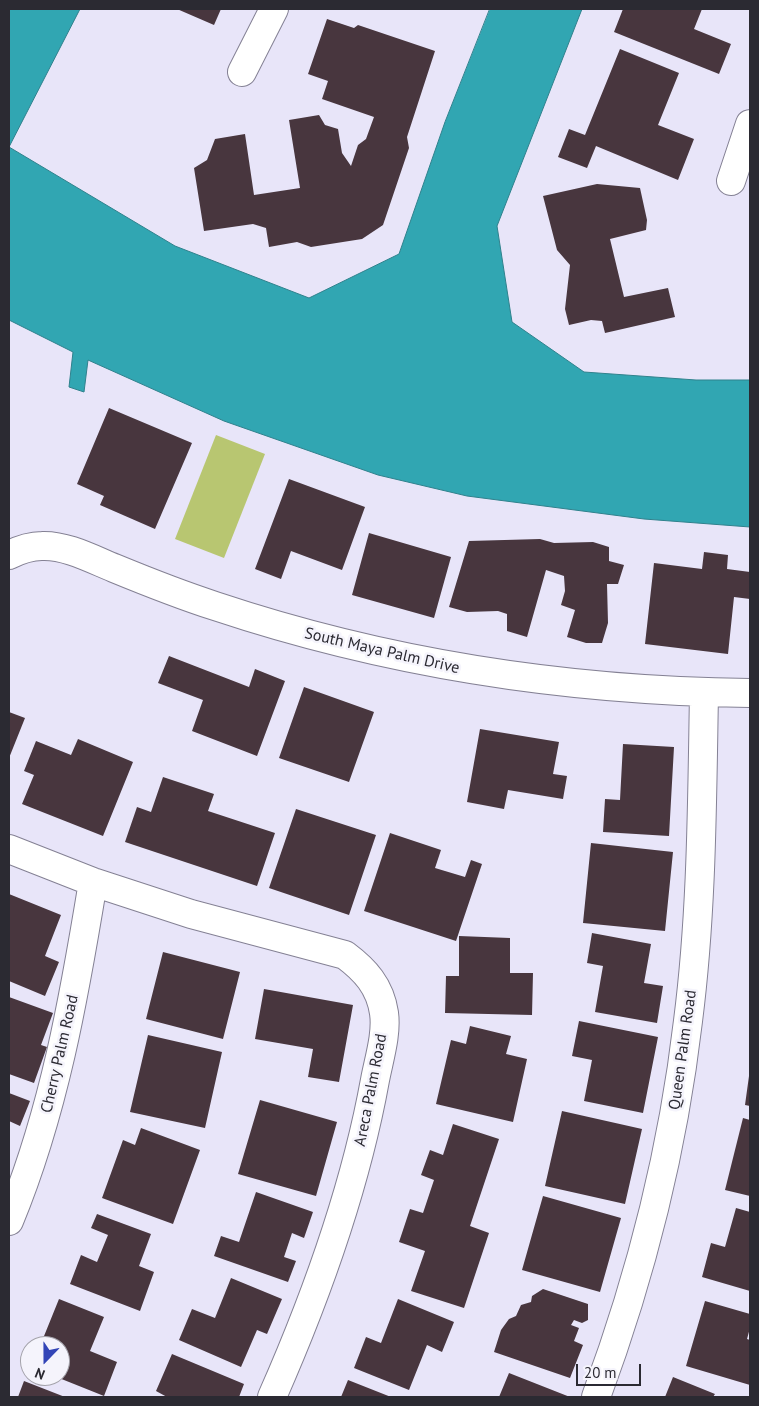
<!DOCTYPE html>
<html>
<head>
<meta charset="utf-8">
<style>
	body { margin:0 }
	#map { position:relative; width:759px; height:1406px; overflow:hidden; background:#e8e5f9; font-family:"PT Sans",sans-serif }
	canvas { display:block }
	.frame { position:absolute; inset:0; border:10px solid #2b2a32; pointer-events:none }
	.north { position:absolute; left:20px; top:1336px; width:50px; height:50px; box-sizing:border-box; background:#f5f4fc; border:1px solid #a4a3ab; border-radius:50%; rotate:202deg; font-size:14px; font-weight:700; line-height:20px; text-align:center; color:#2b2a32 }
	.north::after { content:''; display:block; margin:auto; width:18px; height:22px; background:#3345b7; clip-path:polygon(50% 0,100% 100%,50% 72%,0 100%) }
	.scale { position:absolute; left:576px; top:1364px; width:65px; height:22px; box-sizing:border-box; border:2px solid #2b2a32; border-top:0; padding-left:6px; font-size:15px; line-height:18px; white-space:nowrap; color:#2b2a32; -webkit-text-stroke:4px #f5f4fc; paint-order:stroke }
</style>
</head>
<body>
<div id="map">
<canvas width="759" height="1406"></canvas>
<div class="frame"></div>
<div class="north">N</div>
<div class="scale">20 m</div>
</div>
<script>
const ctx = document.querySelector('canvas').getContext('2d');
ctx.lineJoin = 'round';
function fill(path, color) {
  ctx.fillStyle = color;
  ctx.fill(path, 'evenodd');
}
function trace(path, color, width, dash) {
  ctx.strokeStyle = color;
  ctx.lineWidth = width;
  ctx.lineCap = dash ? 'butt' : 'round';
  ctx.setLineDash(dash || []);
  ctx.stroke(path);
}
function drawText(font, color, halo, rows, align = 'center') {
  ctx.font = font + ' "PT Sans",sans-serif';
  ctx.lineWidth = 5;
  ctx.setLineDash([]);
  ctx.textBaseline = 'middle';
  ctx.strokeStyle = halo;
  ctx.fillStyle = color;
  for (const [text, x, y, turn = 0] of rows) {
    ctx.save();
    ctx.translate(x, y);
    ctx.rotate((+turn || 0) * Math.PI / 180);
    ctx.textAlign = isNaN(turn) ? turn : align;
    if (halo) ctx.strokeText(text, 0, 0);
    ctx.fillText(text, 0, 0);
    ctx.restore();
  }
}
fill(new Path2D(`
	M 216,435 L 265,454 L 224,558 L 175,539 Z`), '#b8c671');
const water = new Path2D(`
	M 9,9 L 80,9 L 9,147 Z
	M 490,9 L 582,9 L 497,226 L 512,322 L 584,372 L 696,380 L 750,380 L 750,527 L 644,519 L 467,496 L 378,475 L 224,421 L 88,360 L 84,392 L 69,387 L 73,352 L 9,320 L 9,147 L 175,246 L 309,298 L 399,254 L 445,122 Z`);
fill(water, '#31a6b2');
trace(water, '#2f818c', 1);
fill(new Path2D(`
	M 177,9 L 221,9 L 214,25 Z
	M 623,9 L 702,9 L 694,29 L 731,44 L 719,74 L 614,32 Z
	M 327,19 L 354,28 L 358,25 L 435,51 L 407,137 L 409,148 L 383,225 L 362,239 L 311,247 L 297,242 L 269,247 L 266,228 L 253,224 L 204,231 L 194,168 L 207,160 L 215,139 L 245,134 L 254,195 L 300,188 L 289,120 L 319,115 L 325,125 L 338,129 L 342,153 L 351,166 L 358,145 L 366,139 L 374,117 L 322,99 L 328,81 L 308,74 Z
	M 620,49 L 679,73 L 658,125 L 694,139 L 678,180 L 596,146 L 587,168 L 558,157 L 569,129 L 585,135 Z
	M 597,184 L 640,188 L 647,220 L 646,230 L 610,239 L 624,297 L 668,288 L 675,317 L 605,333 L 602,321 L 591,320 L 569,325 L 565,309 L 570,265 L 557,250 L 543,196 Z
	M 109,408 L 192,443 L 155,529 L 100,505 L 104,496 L 77,484 Z
	M 289,479 L 365,507 L 342,570 L 291,551 L 281,579 L 255,569 Z
	M 369,533 L 451,557 L 434,618 L 352,595 Z
	M 540,539 L 554,543 L 593,542 L 609,547 L 609,561 L 624,565 L 618,584 L 607,584 L 608,623 L 602,643 L 586,643 L 567,637 L 575,610 L 561,605 L 565,591 L 564,576 L 546,570 L 527,637 L 507,631 L 507,614 L 498,611 L 467,612 L 449,607 L 469,541 Z
	M 704,552 L 728,555 L 727,569 L 750,572 L 750,599 L 734,597 L 728,654 L 645,644 L 654,563 L 702,569 Z
	M 169,656 L 249,687 L 255,669 L 285,681 L 257,756 L 192,731 L 203,700 L 158,683 Z
	M 304,687 L 374,712 L 349,782 L 279,758 Z
	M 9,712 L 25,718 L 9,758 Z
	M 480,729 L 559,742 L 553,774 L 567,776 L 563,799 L 508,790 L 504,809 L 467,802 Z
	M 78,739 L 133,762 L 103,836 L 22,804 L 34,775 L 24,771 L 36,741 L 71,755 Z
	M 623,744 L 674,747 L 669,836 L 603,832 L 605,799 L 620,800 Z
	M 163,777 L 214,794 L 208,811 L 275,833 L 257,886 L 125,842 L 137,807 L 151,812 Z
	M 296,809 L 376,835 L 349,915 L 269,888 Z
	M 390,833 L 441,850 L 435,868 L 465,877 L 471,860 L 482,864 L 456,941 L 364,911 Z
	M 591,843 L 673,852 L 665,931 L 583,923 Z
	M 9,894 L 61,915 L 45,956 L 59,962 L 45,996 L 9,981 Z
	M 592,933 L 651,944 L 644,983 L 663,986 L 657,1023 L 595,1012 L 603,966 L 587,963 Z
	M 459,936 L 510,938 L 510,973 L 533,973 L 532,1015 L 445,1013 L 446,976 L 459,976 Z
	M 163,952 L 240,972 L 223,1039 L 146,1019 Z
	M 264,989 L 353,1005 L 339,1082 L 308,1077 L 313,1049 L 255,1039 Z
	M 9,997 L 53,1013 L 41,1045 L 47,1047 L 34,1083 L 9,1074 Z
	M 579,1021 L 658,1037 L 643,1113 L 584,1101 L 592,1060 L 572,1056 Z
	M 470,1026 L 511,1036 L 506,1054 L 527,1059 L 513,1122 L 436,1104 L 451,1040 L 466,1044 Z
	M 148,1035 L 222,1052 L 205,1128 L 130,1112 Z
	M 749,1076 L 750,1076 L 750,1106 L 745,1105 Z
	M 9,1093 L 30,1101 L 20,1126 L 9,1121 Z
	M 260,1100 L 337,1122 L 316,1196 L 238,1174 Z
	M 562,1111 L 642,1129 L 625,1204 L 545,1186 Z
	M 743,1118 L 750,1120 L 750,1196 L 725,1190 Z
	M 453,1124 L 499,1139 L 470,1226 L 489,1233 L 464,1308 L 411,1291 L 425,1251 L 399,1242 L 410,1209 L 423,1213 L 434,1180 L 421,1175 L 430,1150 L 443,1155 Z
	M 141,1128 L 200,1150 L 173,1224 L 102,1198 L 123,1140 L 135,1145 Z
	M 256,1192 L 313,1212 L 304,1238 L 292,1233 L 284,1257 L 296,1261 L 288,1282 L 214,1256 L 221,1236 L 239,1242 Z
	M 543,1196 L 621,1218 L 600,1292 L 522,1270 Z
	M 736,1208 L 750,1212 L 750,1291 L 702,1277 L 711,1243 L 725,1247 Z
	M 97,1214 L 151,1234 L 139,1266 L 154,1272 L 140,1311 L 70,1284 L 81,1255 L 97,1262 L 108,1235 L 91,1228 Z
	M 231,1278 L 282,1299 L 267,1334 L 257,1330 L 241,1367 L 179,1340 L 192,1309 L 215,1318 Z
	M 543,1289 L 588,1304 L 588,1320 L 582,1323 L 574,1320 L 571,1325 L 579,1328 L 574,1341 L 583,1345 L 570,1378 L 494,1352 L 501,1330 L 509,1319 L 516,1316 L 521,1305 L 531,1302 L 532,1296 Z
	M 59,1299 L 104,1317 L 90,1351 L 117,1362 L 104,1396 L 54,1376 L 60,1376 L 60,1346 L 40,1346 Z
	M 398,1299 L 454,1322 L 442,1352 L 427,1345 L 409,1390 L 354,1368 L 366,1337 L 381,1343 Z
	M 705,1301 L 750,1314 L 750,1328 L 747,1339 L 750,1340 L 750,1385 L 686,1366 Z
	M 172,1354 L 244,1384 L 239,1397 L 167,1397 L 156,1391 Z
	M 509,1373 L 570,1397 L 499,1397 Z
	M 673,1377 L 715,1394 L 713,1397 L 665,1397 Z
	M 348,1380 L 391,1397 L 341,1397 Z
	M 24,1381 L 65,1397 L 18,1397 Z`), '#48363e');
const minor = new Path2D(`
	M 242,72 L 274,9
	M 731,181 L 750,124
	M 9,555 C 19,550 30,546 42,546 C 66,545 92,559 114,568 C 148,582 181,595 215,606 C 389,664 567,691 750,693
	M 9,849 L 93,882 L 191,914 L 345,955 C 365,970 380,986 384,1013 C 387,1034 379,1059 375,1080 C 355,1190 317,1295 272,1397
	M 9,1221 C 54,1112 74,998 93,882
	M 596,1397 C 641,1276 673,1149 688,1021 C 702,912 702,802 704,693`);
trace(minor, '#848194', 30);
trace(minor, '#fff', 28);
drawText('16px', '#2b2a32', '#f5f4fc', [
	["South Maya Palm Drive",382,651,13],
	["Queen Palm Road",683,1050,-82],
	["Cherry Palm Road",60,1054,-77],
	["Areca Palm Road",371,1090,-79]
]);
</script>
</body>
</html>
